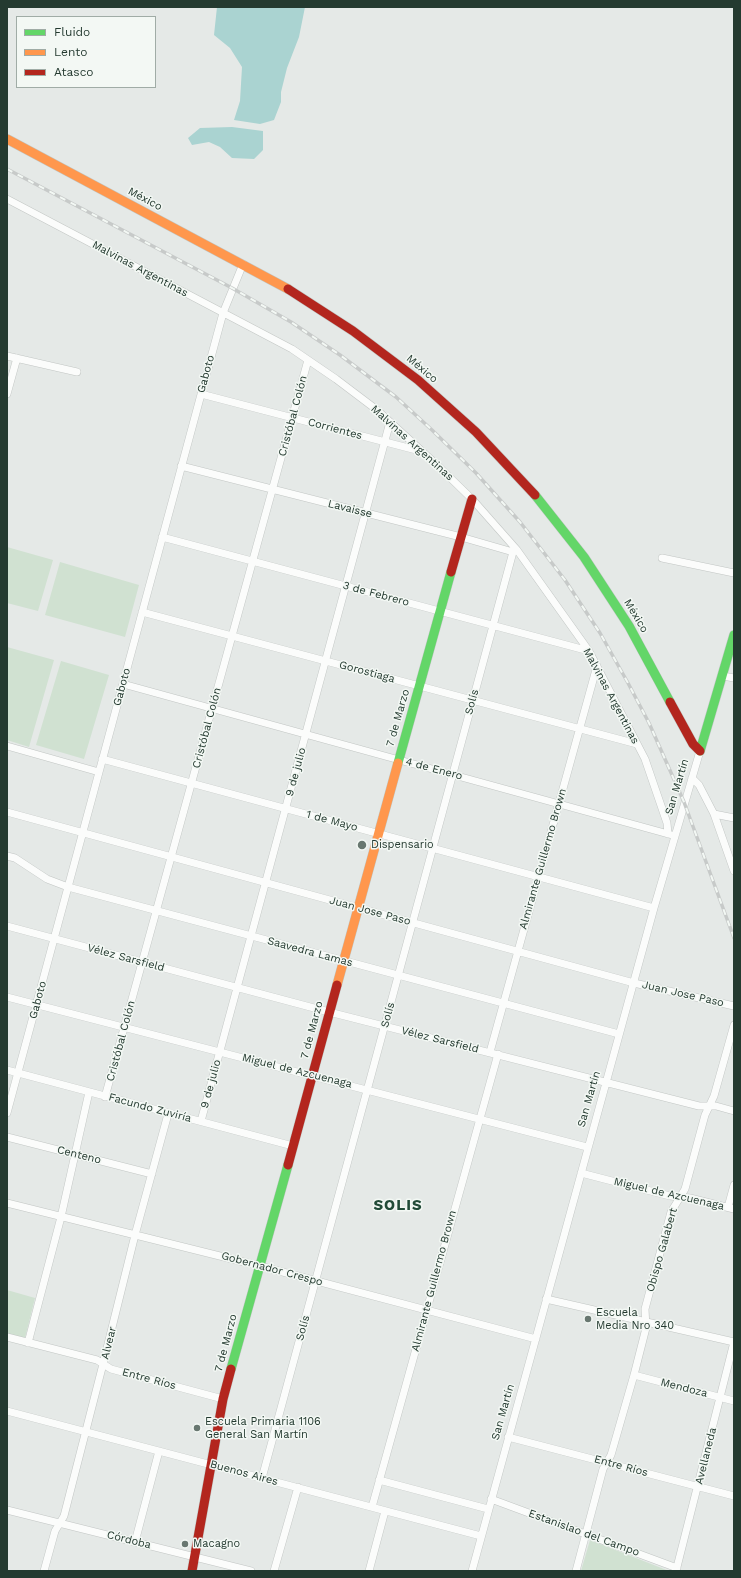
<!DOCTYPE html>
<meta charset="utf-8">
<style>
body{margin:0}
#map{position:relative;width:741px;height:1578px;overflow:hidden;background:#e5e9e7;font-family:"Work Sans",sans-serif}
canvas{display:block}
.frame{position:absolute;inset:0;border:8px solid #243a30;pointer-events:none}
.legend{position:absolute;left:16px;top:16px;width:140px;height:72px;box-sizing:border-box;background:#f3f8f4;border:1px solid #a0aca6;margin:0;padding:5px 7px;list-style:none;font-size:12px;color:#243a30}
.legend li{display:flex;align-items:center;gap:8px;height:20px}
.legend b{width:20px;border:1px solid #a0aca6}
</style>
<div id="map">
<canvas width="741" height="1578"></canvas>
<div class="frame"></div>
<ul class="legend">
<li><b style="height:5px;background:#63d668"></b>Fluido</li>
<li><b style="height:5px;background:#ff974d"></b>Lento</li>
<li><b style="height:5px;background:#b3261e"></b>Atasco</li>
</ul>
</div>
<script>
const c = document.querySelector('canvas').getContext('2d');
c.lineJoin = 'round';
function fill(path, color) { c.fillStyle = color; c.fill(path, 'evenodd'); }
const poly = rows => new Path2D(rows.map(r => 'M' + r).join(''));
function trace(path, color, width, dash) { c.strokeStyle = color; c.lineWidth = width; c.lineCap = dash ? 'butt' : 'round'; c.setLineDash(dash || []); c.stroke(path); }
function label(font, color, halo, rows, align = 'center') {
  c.font = font + ' "Work Sans",sans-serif'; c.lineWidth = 3; c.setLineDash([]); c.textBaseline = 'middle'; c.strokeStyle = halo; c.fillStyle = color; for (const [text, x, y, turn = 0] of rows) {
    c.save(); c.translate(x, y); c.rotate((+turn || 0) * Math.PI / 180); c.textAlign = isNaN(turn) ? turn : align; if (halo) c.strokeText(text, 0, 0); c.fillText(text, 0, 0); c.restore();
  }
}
const green = poly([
 [7,547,53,560,38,611,7,603],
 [60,562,139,585,125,637,45,615],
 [7,647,54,660,29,747,7,740],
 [61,661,109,675,84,759,36,745],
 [7,1290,35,1298,25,1338,7,1334],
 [590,1540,669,1571,581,1571]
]);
const water = poly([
 [217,7,305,7,299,37,287,68,281,92,281,102,274,120,260,124,234,120,240,101,242,67,230,48,214,35],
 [232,127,263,131,263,150,254,159,232,158,220,147,209,142,192,145,188,138,200,128]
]);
const street = poly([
 [7,199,292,349,336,379,377,410,437,465,472,499,517,550,589,651,645,759,667,823,668,834],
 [7,356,77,372],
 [7,394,17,358],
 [201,394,420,451],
 [181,466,461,537,513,552,517,550],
 [162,537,589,651],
 [662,558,734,573],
 [142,612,637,744],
 [723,676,734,678],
 [123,684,672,835],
 [7,746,99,772],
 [102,759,654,908],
 [692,778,699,785,714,814,734,871],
 [7,812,634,983,734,1006],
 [714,814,734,818],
 [7,856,15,858,47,879,68,887,619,1034],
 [7,926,329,1012,699,1106,716,1106,734,1111],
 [7,997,587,1147],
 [490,1052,597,666],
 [7,1070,293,1146],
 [105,1097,308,360],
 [7,1113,223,313,243,264],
 [201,1121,390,422],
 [7,1137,152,1174],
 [581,1173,670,1196,690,1198,734,1209],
 [7,1203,260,1266,536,1339],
 [728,1207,734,1185],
 [546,1299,734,1342],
 [7,1337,97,1360,111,1369,223,1399],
 [28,1343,61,1217,89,1092],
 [634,1375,734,1401],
 [7,1411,481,1536],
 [508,1437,734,1496],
 [262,1478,513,552],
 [379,1480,488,1509],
 [491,1499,677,1568],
 [372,1507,498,1054],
 [7,1510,251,1571],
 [135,1542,159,1451],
 [44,1571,55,1531,64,1516,103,1364,135,1235,168,1114],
 [274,1571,298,1487],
 [369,1571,385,1511],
 [472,1571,654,908,700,751],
 [576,1571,603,1469,611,1455,634,1375,646,1328,645,1309,671,1212,685,1189,705,1115,714,1096,734,1025],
 [676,1571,734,1342]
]);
const fast = poly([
 [535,495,584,557,629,626,670,702],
 [700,751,734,635],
 [398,763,451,572],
 [231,1369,288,1165]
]);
const slow = poly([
 [7,139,288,289],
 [337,985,398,763]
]);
const jam = poly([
 [288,289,353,331,418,380,476,432,535,495],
 [451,572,472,499],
 [670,702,693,744,700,751],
 [288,1165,337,985],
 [192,1571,223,1399,231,1369]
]);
const rail = poly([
 [7,169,232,288,291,322,340,355,396,397,432,430,476,473,520,522,565,580,600,633,628,683,649,723,684,802,734,938]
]);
const markers = [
 [362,845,5,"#687770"],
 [588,1319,4,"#687770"],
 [197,1428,4,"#687770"],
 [185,1544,4,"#687770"]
];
const streetNames = [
 ["México",145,199,28],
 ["Malvinas Argentinas",140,269,28],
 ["México",422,369,40],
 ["Gaboto",206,374,-75],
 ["Cristóbal Colón",293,416,-75],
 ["Corrientes",335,429,15],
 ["Malvinas Argentinas",412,443,42],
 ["Lavaisse",350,509,14],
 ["3 de Febrero",376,594,15],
 ["México",636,616,59],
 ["Gorostiaga",367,672,15],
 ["Gaboto",122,687,-75],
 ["Malvinas Argentinas",611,696,62],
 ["Solís",472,702,-75],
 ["7 de Marzo",398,718,-74],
 ["Cristóbal Colón",207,728,-75],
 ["4 de Enero",434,769,15],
 ["9 de julio",296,772,-75],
 ["San Martín",677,787,-73],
 ["1 de Mayo",332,821,15],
 ["Almirante Guillermo Brown",543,859,-74],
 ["Juan Jose Paso",370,911,15],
 ["Saavedra Lamas",310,952,15],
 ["Vélez Sarsfield",126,958,15],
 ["Juan Jose Paso",683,994,13],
 ["Gaboto",38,1000,-75],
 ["Solís",388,1015,-75],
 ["7 de Marzo",312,1030,-75],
 ["Vélez Sarsfield",440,1040,14],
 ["Cristóbal Colón",121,1041,-75],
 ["Miguel de Azcuenaga",297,1071,14],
 ["9 de julio",211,1084,-75],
 ["San Martín",589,1099,-74],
 ["Facundo Zuviría",150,1108,15],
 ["Centeno",79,1155,14],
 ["Miguel de Azcuenaga",669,1194,13],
 ["Obispo Galabert",662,1250,-74],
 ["Gobernador Crespo",272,1269,15],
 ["Almirante Guillermo Brown",434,1281,-75],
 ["Solís",303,1328,-75],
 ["Alvear",109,1343,-76],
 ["7 de Marzo",226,1343,-75],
 ["Entre Ríos",149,1379,15],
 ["Mendoza",684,1388,14],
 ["San Martín",503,1412,-74],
 ["Avellaneda",706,1456,-76],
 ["Entre Ríos",621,1466,15],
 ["Buenos Aires",244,1473,15],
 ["Estanislao del Campo",584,1533,20],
 ["Córdoba",129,1540,14]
];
const poiNames = [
 ["Dispensario",371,845],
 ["Escuela",596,1313],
 ["Media Nro 340",596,1326],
 ["Escuela Primaria 1106",205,1422],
 ["General San Martín",205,1435],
 ["Macagno",193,1544]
];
const districtNames = [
 ["SOLIS",398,1206]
];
fill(green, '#d0e1d1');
fill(water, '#aad3d1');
trace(street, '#c2c6c4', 8);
trace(fast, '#c0c7c4', 10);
trace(slow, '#c0c7c4', 10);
trace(jam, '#c0c7c4', 10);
trace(street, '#fbfcfb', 7);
trace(fast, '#63d668', 9);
trace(slow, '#ff974d', 9);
trace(jam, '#b3261e', 9);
trace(rail, '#c7cac9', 3.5);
trace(rail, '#f3f8f4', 2, [6]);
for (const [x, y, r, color] of markers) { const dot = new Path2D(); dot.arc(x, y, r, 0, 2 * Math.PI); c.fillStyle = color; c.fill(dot); trace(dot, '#f3f8f4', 1.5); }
label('11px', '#243a30', '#f3f8f4', streetNames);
label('11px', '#243a30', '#f3f8f4', poiNames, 'left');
c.letterSpacing = '1px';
label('bold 15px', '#224b38', '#f3f8f4', districtNames);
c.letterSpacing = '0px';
</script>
